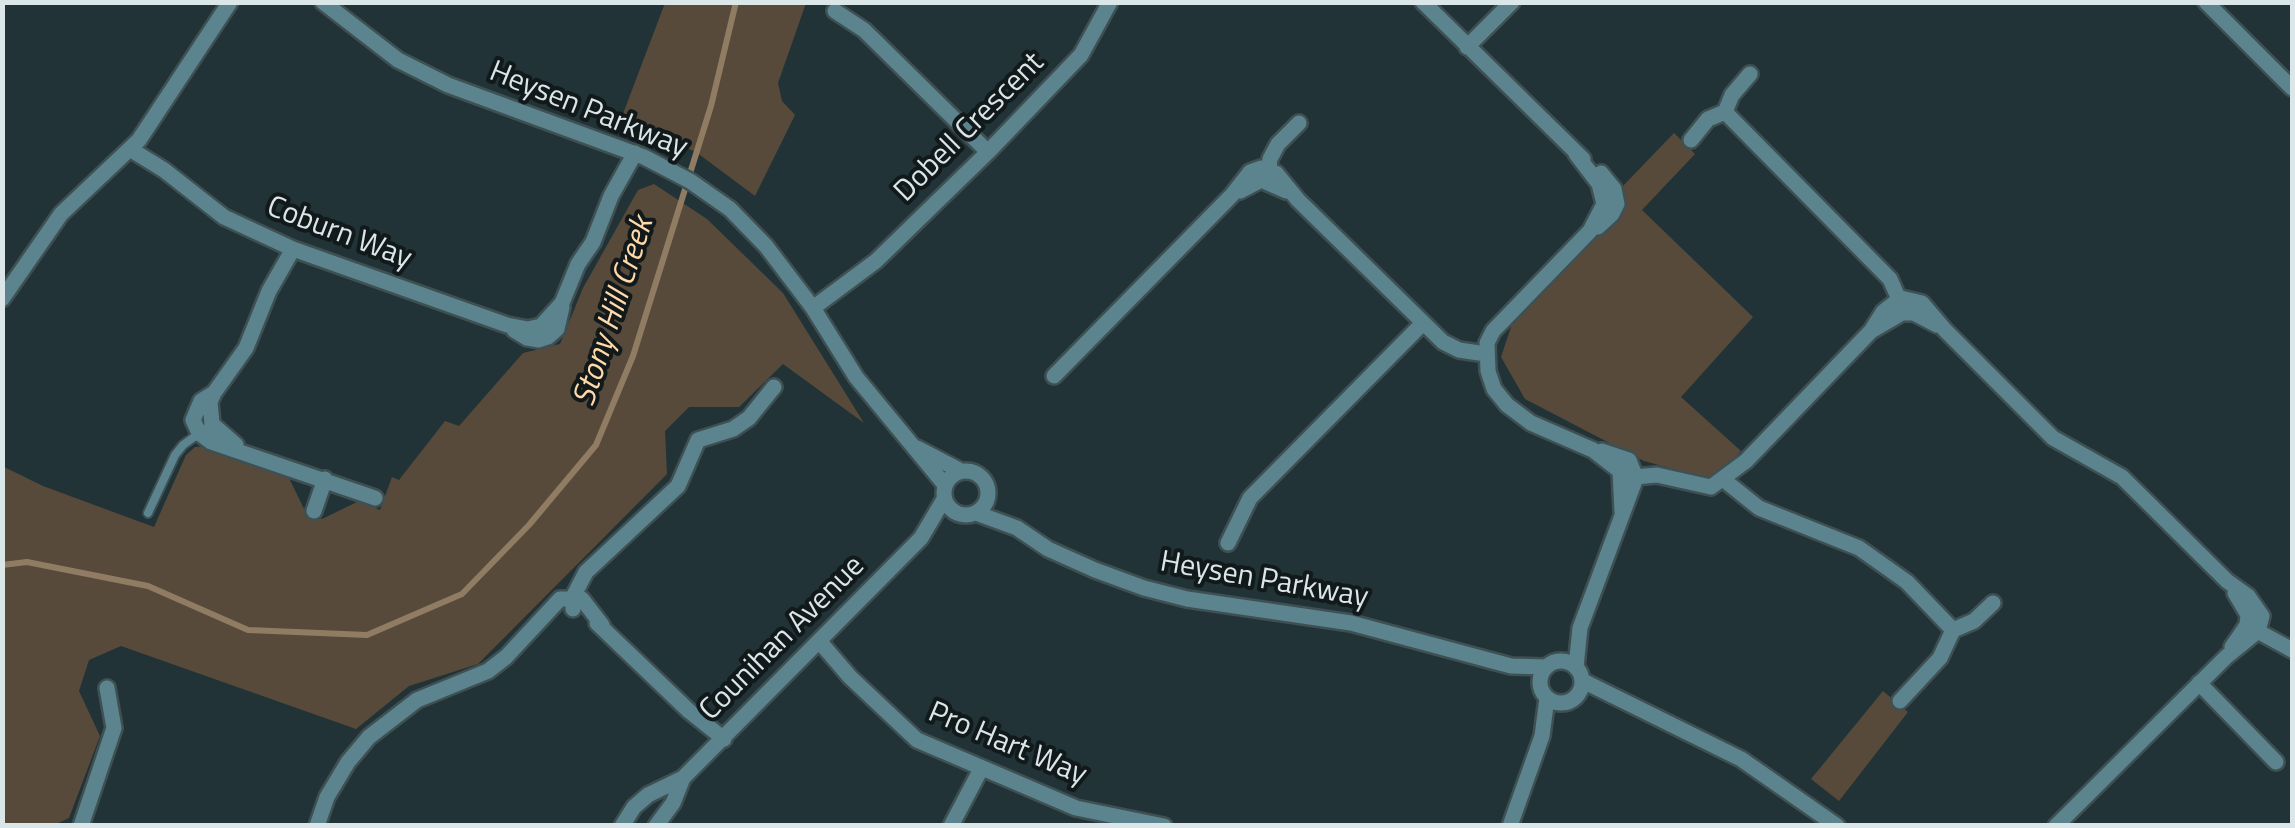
<!DOCTYPE html>
<style>
body{margin:0}
#map{position:relative;width:2295px;height:828px;overflow:hidden;background:#213337;font-family:"Titillium Web",sans-serif}
canvas{display:block}
.frame{position:absolute;inset:0;border:5px solid #dbe6e9;pointer-events:none}
</style>
<div id="map">
<canvas width="2295" height="828"></canvas>
<div class="frame"></div>
</div>
<script>
const c = document.querySelector('canvas').getContext('2d');
c.lineJoin = 'round';
function fill(path, color) { c.fillStyle = color; c.fill(path, 'evenodd'); }
const poly = rows => new Path2D(rows.map(r => 'M' + r).join(''));
function trace(path, color, width, dash) { c.strokeStyle = color; c.lineWidth = width; c.lineCap = dash ? 'butt' : 'round'; c.setLineDash(dash || []); c.stroke(path); }
function label(font, color, halo, rows, align = 'center') {
  c.font = font + ' "Titillium Web",sans-serif'; c.lineWidth = 8; c.setLineDash([]); c.textBaseline = 'middle'; c.strokeStyle = halo; c.fillStyle = color; for (const [text, x, y, turn = 0] of rows) {
    c.save(); c.translate(x, y); c.rotate((+turn || 0) * Math.PI / 180); c.textAlign = isNaN(turn) ? turn : align; if (halo) c.strokeText(text, 0, 0); c.fillText(text, 0, 0); c.restore();
  }
}
const green = poly([
 [665,3,806,3,778,83,782,101,795,115,755,196,696,152,621,119],
 [1674,133,1695,154,1642,210,1753,317,1681,397,1741,451,1715,480,1644,461,1525,399,1501,357,1513,321,1614,220,1620,189],
 [654,184,707,219,783,293,864,423,783,364,739,407,689,407,665,431,667,474,478,664,409,686,356,729,121,646,89,660,79,691,100,736,69,818,54,825,3,825,2,466,43,486,154,527,186,455,195,447,208,446,288,476,305,511,322,519,359,501,380,510,392,477,399,480,445,421,459,426,523,353,560,344,583,288,638,190],
 [1883,691,1908,712,1839,801,1811,779]
]);
const stream = poly([
 [2,565,27,562,148,586,248,630,367,635,462,594,529,525,596,445,633,356,711,106,736,2]
]);
const lane = poly([
 [148,513,175,455,183,445,212,424]
]);
const street = poly([
 [323,2,398,60,448,85,644,157,690,181,730,209,766,246,813,308,856,377,945,485],
 [1423,2,1583,159],
 [2206,2,2292,88],
 [835,11,864,30,988,152],
 [1467,47,1512,2],
 [1725,112,1890,279,1901,304],
 [1691,140,1708,119,1725,112,1732,95,1750,74],
 [130,149,164,170,224,217,293,249,507,325,528,329,541,326,562,303,578,264,593,242,611,196,635,153],
 [1576,154,1599,184,1604,204,1590,231,1493,331,1487,343,1488,371,1494,389,1507,405,1531,423,1593,450,1620,471,1622,512],
 [1268,177,1270,159,1278,144,1299,123],
 [1240,191,1261,180,1286,191],
 [1598,227,1612,214,1617,204,1614,189,1601,173],
 [293,249,269,291,246,348,214,393,201,401,193,420,199,433,211,442,375,498],
 [2,299,61,214,139,140,230,2],
 [813,308,876,261,988,152,1081,55,1110,2],
 [514,330,527,338,539,340,548,337,557,329,562,307],
 [1871,331,1883,312,1901,298,1922,303,1945,330,2053,438,2122,477,2227,581,2248,596,2262,616,2258,631,2226,657,2056,826],
 [1054,376,1232,195,1250,172,1261,168,1276,173,1298,200,1443,342,1459,350,1486,354],
 [214,393,210,402,212,424,236,445],
 [917,448,961,471],
 '944 493a22 22 0 1 1 44 0a22 22 0 1 1-44 0Z',
 [1623,478,1657,475,1711,487,1746,461,1871,331,1902,313,1914,313,1937,325],
 [1724,480,1759,508,1859,548,1907,582,1953,630],
 [314,511,325,479],
 [976,513,1017,528,1048,549,1095,570,1144,588,1187,599,1351,623,1511,666,1546,667],
 [1228,543,1250,498,1423,323],
 [573,609,573,597,586,572,678,486,698,440,733,429,749,418,774,387],
 [597,623,689,711,724,739],
 [2250,627,2292,650],
 [820,642,850,677,917,740,1076,808,1164,826],
 [2232,647,2247,625,2248,615,2235,593],
 '1540 682a21 21 0 1 1 42 0a21 21 0 1 1-42 0Z',
 [1576,667,1580,628,1636,478,1629,460,1602,451],
 [1583,681,1741,759,1837,826],
 [2199,683,2276,762],
 [1900,701,1940,658,1953,630,1974,621,1993,603],
 [81,826,114,728,107,688],
 [317,826,327,797,348,762,369,737,417,700,488,671,506,657,560,599,582,599,602,625],
 [622,826,634,807,648,795,683,778],
 [656,826,673,803,683,778,921,538,944,499],
 [951,826,981,769],
 [1510,826,1542,736,1547,698]
]);
const streetNames = [
 ["Heysen Parkway",588,111,22],
 ["Dobell Crescent",970,128,-45],
 ["Coburn Way",339,234,21],
 ["Heysen Parkway",1264,581,10],
 ["Counihan Avenue",783,639,-45],
 ["Pro Hart Way",1007,745,23]
];
const waterNames = [
 ["Stony Hill Creek",615,312,-72]
];
fill(green, '#584a3a');
trace(stream, '#907c63', 6);
trace(lane, '#3f5053', 12);
trace(street, '#3f5053', 20);
trace(lane, '#5c848f', 8);
trace(street, '#5c848f', 15);
label('30px', '#dbe6e9', '#11191b', streetNames);
label('italic 32px', '#ffd9aa', '#11191b', waterNames);
</script>
